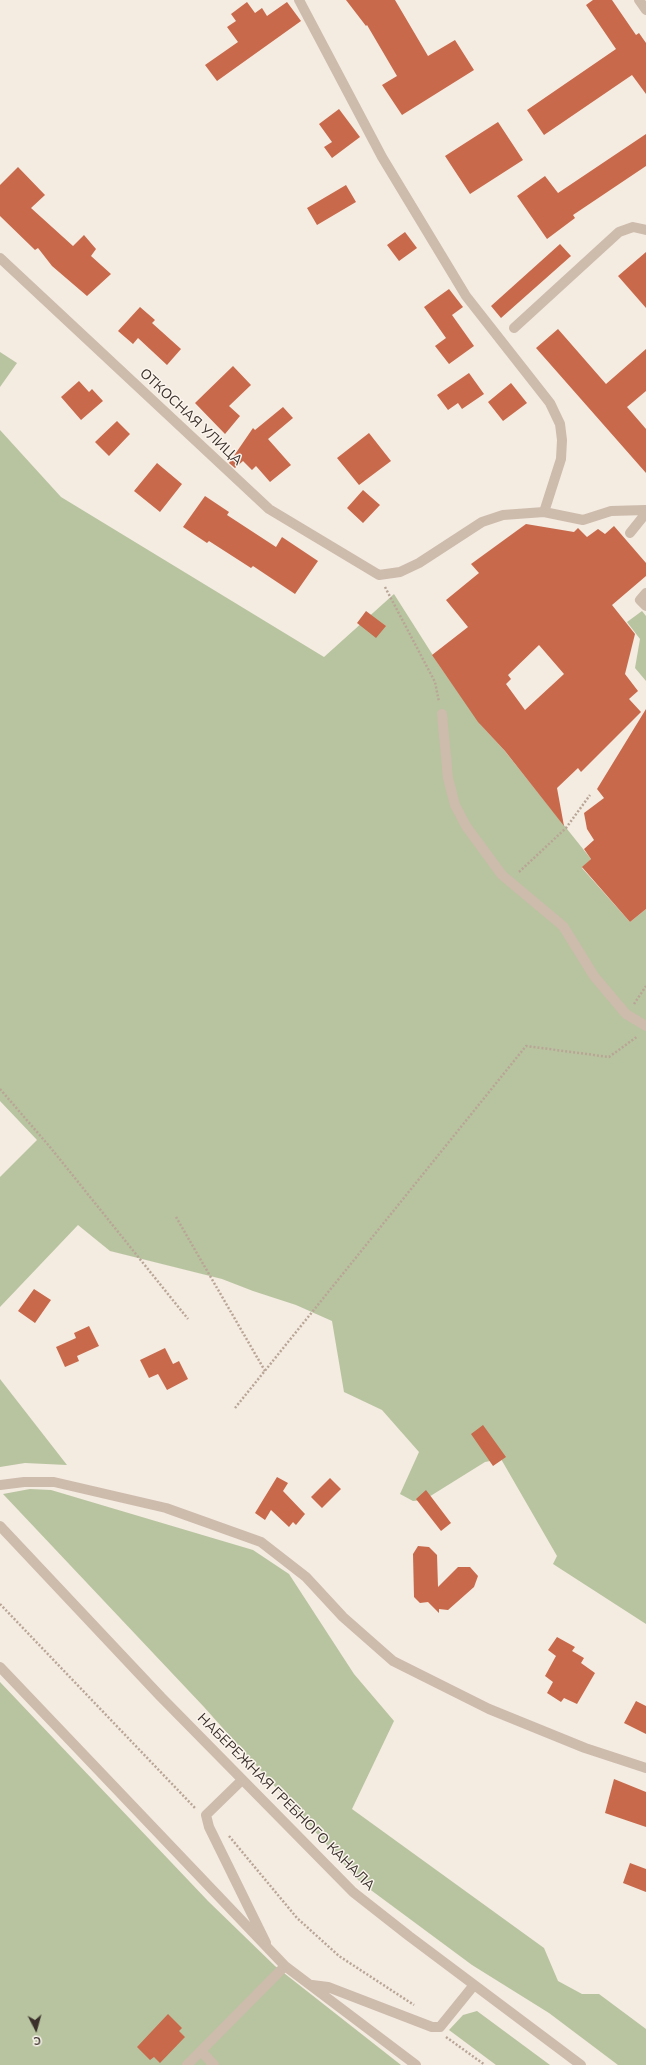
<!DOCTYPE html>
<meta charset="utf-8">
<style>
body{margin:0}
#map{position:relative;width:646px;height:2065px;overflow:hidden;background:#f4ebe1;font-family:Mulish,sans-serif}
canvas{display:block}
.north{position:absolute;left:16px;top:2009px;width:40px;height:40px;-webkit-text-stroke:3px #fbf5ee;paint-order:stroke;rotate:174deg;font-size:11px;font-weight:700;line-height:16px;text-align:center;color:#3b302b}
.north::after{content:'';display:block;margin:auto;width:14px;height:18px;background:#3b302b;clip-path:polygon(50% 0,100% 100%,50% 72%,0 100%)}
</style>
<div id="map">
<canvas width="646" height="2065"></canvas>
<div class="north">С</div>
</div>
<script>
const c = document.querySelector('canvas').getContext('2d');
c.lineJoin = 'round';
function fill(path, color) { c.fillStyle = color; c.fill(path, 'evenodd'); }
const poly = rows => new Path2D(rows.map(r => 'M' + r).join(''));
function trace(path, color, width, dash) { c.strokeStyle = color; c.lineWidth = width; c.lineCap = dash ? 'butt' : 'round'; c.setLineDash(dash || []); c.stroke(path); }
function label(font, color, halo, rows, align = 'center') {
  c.font = font + ' Mulish,sans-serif'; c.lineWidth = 3; c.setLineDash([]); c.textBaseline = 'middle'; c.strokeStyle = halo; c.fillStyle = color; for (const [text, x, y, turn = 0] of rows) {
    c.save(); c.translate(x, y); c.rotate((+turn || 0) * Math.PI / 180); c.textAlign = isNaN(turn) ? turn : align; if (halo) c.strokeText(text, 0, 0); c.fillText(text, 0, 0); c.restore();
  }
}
const green = poly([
 [0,352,17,363,0,387],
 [0,430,61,497,324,657,394,594,441,668,482,726,504,750,591,859,582,868,630,922,646,909,646,1624,553,1564,557,1556,501,1459,485,1462,424,1500,413,1501,400,1494,419,1452,382,1410,344,1392,332,1321,296,1305,253,1291,222,1279,110,1251,78,1225,0,1307,0,1177,37,1140,0,1101],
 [642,611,646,616,646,681,635,668,640,639,627,622],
 [0,1379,67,1465,25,1463,0,1467],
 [30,1489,51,1490,253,1550,289,1574,354,1674,394,1721,352,1809,544,1948,558,1981,582,1994,599,1994,646,2029,646,2065,618,2065,549,2013,472,1965,360,1882,204,1707,3,1494],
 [0,1682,208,1901,275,1966,401,2065,0,2065],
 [477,2011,550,2065,496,2065,449,2030,463,2015]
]);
const building = poly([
 [346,0,395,0,428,56,455,40,474,70,402,115,382,85,397,76,367,25,366,26],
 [593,0,612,0,636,35,639,33,646,43,646,94,632,75,544,135,527,110,616,49,586,5],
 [247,2,255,13,262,8,267,16,287,2,301,21,217,81,205,65,238,42,227,27,236,21,231,14],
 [339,109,360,137,332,158,324,147,332,142,319,124],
 [498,122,523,160,470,194,445,156],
 [646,134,646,166,573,215,575,218,547,239,517,196,545,176,558,193],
 [18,167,45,195,31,208,73,246,84,235,96,249,91,256,111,274,87,296,52,266,38,248,35,250,0,216,0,185],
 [346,185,356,202,317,225,307,208],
 [405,232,417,248,399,261,387,245],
 [560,244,571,256,501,318,491,306],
 [646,252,646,308,618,276],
 [449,289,463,307,452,315,474,346,449,364,435,346,446,338,424,307],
 [140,307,155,320,152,323,181,349,167,365,138,338,133,344,118,331],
 [558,329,606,384,646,349,646,391,627,407,646,429,646,473,536,348],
 [233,366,251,385,229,406,240,416,225,434,195,403],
 [469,373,484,394,462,409,458,403,448,410,437,395],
 [79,381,89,392,92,389,103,401,81,420,61,397],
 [511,383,527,403,503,421,488,402],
 [283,407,293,418,268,439,291,465,270,482,256,466,252,470,243,461,235,468,229,463,253,428,255,430],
 [117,421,130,434,109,456,95,442],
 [369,433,391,461,359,485,337,458],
 [157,463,182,484,160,512,134,491],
 [363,490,380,505,363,523,347,508],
 [205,496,229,512,227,515,276,547,282,537,318,561,295,594,253,566,251,568,209,541,207,543,183,527],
 [526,524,574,532,578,528,587,537,598,529,605,534,614,526,646,563,646,576,612,605,635,634,625,674,638,691,629,699,641,712,581,772,578,768,557,788,564,826,505,751,478,722,432,655,468,627,446,600,479,573,471,564],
 [539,645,564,674,525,710,506,684,511,679,508,675],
 [366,611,386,626,376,638,357,623],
 [646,709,646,909,630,922,582,867,591,859,584,849,594,840,587,829,584,813,604,798,597,789],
 [34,1289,51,1300,35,1323,18,1311],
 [89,1326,99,1346,77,1356,79,1361,65,1367,56,1347,76,1338,74,1333],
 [165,1348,173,1364,179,1361,188,1379,167,1390,158,1374,149,1378,140,1360],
 [483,1425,506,1457,493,1466,471,1434],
 [277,1477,288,1483,283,1491,305,1514,296,1525,293,1522,289,1527,271,1510,265,1520,255,1513],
 [330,1478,341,1489,322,1508,311,1497],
 [426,1490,451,1523,441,1531,416,1499],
 [418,1546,429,1547,437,1555,438,1587,458,1567,470,1567,478,1576,474,1587,448,1610,439,1609,439,1613,428,1602,420,1603,414,1597,413,1554],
 [557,1637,575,1647,572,1651,584,1658,581,1663,595,1673,577,1704,564,1698,561,1702,547,1693,553,1682,545,1676,556,1656,548,1650],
 [636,1701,646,1706,646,1734,624,1723],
 [614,1779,646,1792,646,1827,605,1813],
 [630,1863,646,1869,646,1892,623,1883],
 [168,2014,182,2028,179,2031,185,2037,160,2063,154,2057,150,2060,137,2047]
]);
const path = poly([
 [385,587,435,682,439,702],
 [519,872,566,828,590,795],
 [634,1004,646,986],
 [0,1089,50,1147,188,1319],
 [176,1217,265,1371],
 [235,1408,526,1046,609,1057,638,1036],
 [0,1604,196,1809],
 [229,1836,297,1918,339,1956,414,2005],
 [446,2037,485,2065]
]);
const minor = poly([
 [299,0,382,157,466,296,550,403,560,424,562,440,561,459,544,512],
 [639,0,646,10],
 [0,258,269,509,379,575,400,572,419,563,482,522,503,515,544,512,583,520,611,511,646,510],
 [514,328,619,232,633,227,646,230],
 [630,533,646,513],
 [646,593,640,600,646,606],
 [442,714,448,778,455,805,466,826,502,875,563,926,594,976,626,1014,646,1026],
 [0,1485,24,1482,54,1482,166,1508,261,1542,306,1577,343,1617,393,1661,489,1709,585,1748,646,1768],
 [0,1526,161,1697,353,1892,409,1936,581,2065],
 [0,1667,285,1966,416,2065],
 [242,1780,206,1815,209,1827,266,1943],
 [312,1985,328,1987,432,2027,440,2027,474,1985],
 [201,2051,214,2065],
 [187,2065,285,1966]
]);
const streetNames = [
 ["ОТКОСНАЯ УЛИЦА",191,417,43],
 ["НАБЕРЕЖНАЯ ГРЕБНОГО КАНАЛА",286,1802,45]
];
fill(green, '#b8c4a0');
fill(building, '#c8694b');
trace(path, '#b9a596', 2.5, [2, 2]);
trace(minor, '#cdbbac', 10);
label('14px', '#3b302b', '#fbf5ee', streetNames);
</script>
